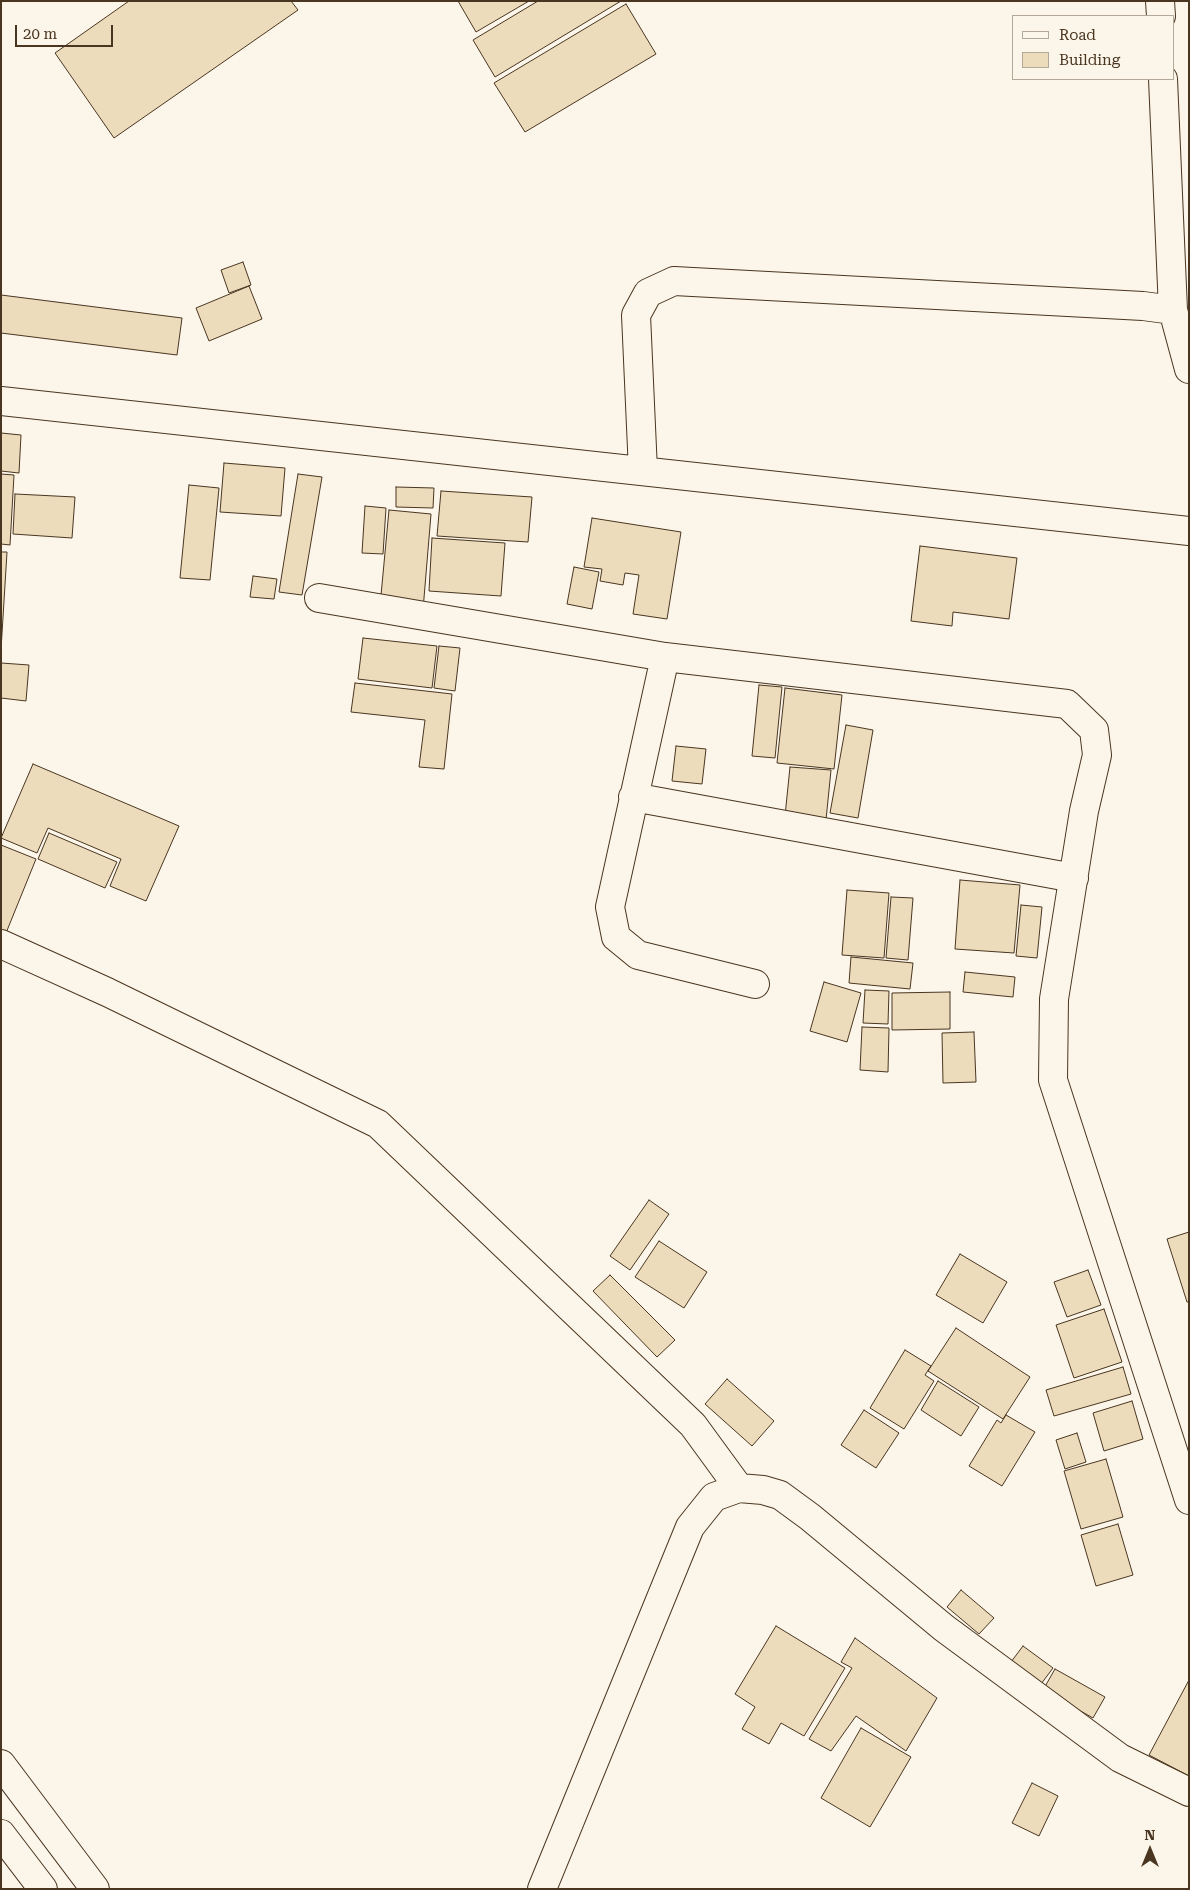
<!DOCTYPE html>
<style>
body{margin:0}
#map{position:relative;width:1190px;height:1890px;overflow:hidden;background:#fbf6e9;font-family:"Roboto Serif",serif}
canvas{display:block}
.frame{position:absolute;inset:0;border:2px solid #4a3520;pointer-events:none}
.legend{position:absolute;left:1012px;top:15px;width:162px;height:65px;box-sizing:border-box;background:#fbf6e9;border:1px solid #b4a999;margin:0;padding:6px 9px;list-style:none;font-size:15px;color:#4a3520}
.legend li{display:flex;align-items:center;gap:10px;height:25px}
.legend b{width:25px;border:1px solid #b4a999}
.north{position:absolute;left:1125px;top:1825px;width:50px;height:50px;-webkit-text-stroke:4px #fbf6e9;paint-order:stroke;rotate:0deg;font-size:14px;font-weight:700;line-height:20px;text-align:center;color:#4a3520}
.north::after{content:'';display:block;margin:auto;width:18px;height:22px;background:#4a3520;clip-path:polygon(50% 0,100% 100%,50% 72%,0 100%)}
.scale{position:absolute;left:15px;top:25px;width:98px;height:22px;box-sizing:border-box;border:2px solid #4a3520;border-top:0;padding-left:6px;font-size:15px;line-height:18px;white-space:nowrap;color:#4a3520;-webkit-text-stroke:4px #fbf6e9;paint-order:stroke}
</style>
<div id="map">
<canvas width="1190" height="1890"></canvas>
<div class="frame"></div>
<ul class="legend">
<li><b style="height:6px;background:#fbf6e9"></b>Road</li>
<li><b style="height:14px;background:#ecdcbc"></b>Building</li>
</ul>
<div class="north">N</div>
<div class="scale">20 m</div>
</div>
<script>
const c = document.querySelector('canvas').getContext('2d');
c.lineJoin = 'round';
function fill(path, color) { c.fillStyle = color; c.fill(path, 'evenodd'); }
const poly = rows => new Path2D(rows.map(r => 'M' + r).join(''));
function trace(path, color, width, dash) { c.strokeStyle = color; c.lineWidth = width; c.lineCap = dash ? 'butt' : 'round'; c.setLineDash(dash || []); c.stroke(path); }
const building = poly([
 [129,1,291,1,298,10,114,138,55,53,129,1],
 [458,1,529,1,476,32,458,1],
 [538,1,621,1,495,77,473,40,538,1],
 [626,4,656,54,525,132,494,83,626,4],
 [243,262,251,285,229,293,221,270,243,262],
 [249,286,262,319,209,341,196,308,249,286],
 [1,295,182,318,177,355,1,333,1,295],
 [1,433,21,435,19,473,1,471,1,433],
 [224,463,285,468,281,516,220,512,224,463],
 [1,474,14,475,10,545,1,544,1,474],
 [298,474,322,477,302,595,279,592,298,474],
 [189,485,219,488,210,580,180,578,189,485],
 [396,487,434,488,433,508,396,507,396,487],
 [441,491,532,497,528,542,437,536,441,491],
 [15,494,75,497,72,538,13,534,15,494],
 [365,506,386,508,383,554,362,553,365,506],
 [389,510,431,514,423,610,380,606,389,510],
 [592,518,681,532,667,619,633,614,639,575,625,573,623,585,600,581,602,569,584,567,592,518],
 [432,538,505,543,501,596,429,591,432,538],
 [920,546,1017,558,1009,619,953,612,952,626,911,621,920,546],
 [1,552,7,552,1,650,1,552],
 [574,567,599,572,592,609,567,604,574,567],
 [253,576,277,579,274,599,250,597,253,576],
 [363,638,437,646,432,688,358,679,363,638],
 [439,646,460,648,455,691,434,688,439,646],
 [1,663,29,665,26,701,1,698,1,663],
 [355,683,452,694,444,769,419,767,425,720,351,712,355,683],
 [759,685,782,687,775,758,752,756,759,685],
 [785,688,842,695,834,769,777,763,785,688],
 [846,725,873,730,858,818,830,813,846,725],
 [676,746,706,749,702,784,672,781,676,746],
 [33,764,179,826,146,901,110,886,121,859,48,828,37,853,1,838,33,764],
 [790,767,831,770,826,820,785,816,790,767],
 [49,833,117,862,105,888,38,859,49,833],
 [1,845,36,859,6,933,1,931,1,845],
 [960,880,1020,885,1014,953,955,949,960,880],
 [847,890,889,893,884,958,842,955,847,890],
 [891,897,913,898,908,960,886,958,891,897],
 [1021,905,1042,907,1037,958,1016,956,1021,905],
 [851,957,913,963,910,989,849,983,851,957],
 [965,972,1015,977,1013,997,963,992,965,972],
 [824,982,861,993,847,1042,810,1031,824,982],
 [865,990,889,991,888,1024,863,1023,865,990],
 [950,992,950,1029,892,1030,892,993,950,992],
 [862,1027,889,1028,888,1072,860,1070,862,1027],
 [974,1032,976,1082,943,1083,942,1033,974,1032],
 [649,1200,669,1214,630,1270,610,1256,649,1200],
 [1189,1232,1189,1302,1187,1302,1167,1239,1189,1232],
 [659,1241,707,1272,684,1308,635,1277,659,1241],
 [960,1254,1007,1282,983,1323,936,1295,960,1254],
 [1088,1270,1101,1305,1067,1317,1054,1282,1088,1270],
 [610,1275,675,1340,657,1357,593,1291,610,1275],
 [1104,1309,1122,1362,1074,1378,1056,1325,1104,1309],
 [956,1328,1030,1377,1003,1419,928,1371,956,1328],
 [905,1350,931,1366,925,1375,934,1381,904,1429,870,1408,905,1350],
 [1123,1367,1131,1394,1054,1416,1046,1390,1123,1367],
 [727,1379,774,1421,752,1446,705,1404,727,1379],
 [938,1381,979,1407,961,1436,921,1410,938,1381],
 [1132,1401,1143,1439,1104,1451,1093,1413,1132,1401],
 [864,1410,899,1433,876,1468,841,1445,864,1410],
 [1006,1415,1035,1432,1002,1486,969,1466,997,1420,1001,1423,1006,1415],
 [1077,1433,1086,1462,1065,1469,1056,1440,1077,1433],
 [1106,1459,1123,1517,1081,1529,1064,1471,1106,1459],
 [1118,1524,1133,1575,1096,1586,1081,1535,1118,1524],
 [961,1590,994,1618,979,1634,947,1607,961,1590],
 [776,1626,845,1668,804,1736,781,1723,769,1744,742,1729,755,1707,735,1694,776,1626],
 [855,1638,937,1698,906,1751,856,1716,831,1751,809,1739,852,1668,841,1662,855,1638],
 [1023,1646,1053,1668,1041,1684,1011,1662,1023,1646],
 [1055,1669,1105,1697,1093,1718,1043,1690,1055,1669],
 [1189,1680,1189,1776,1149,1755,1189,1680],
 [861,1728,911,1757,870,1827,821,1798,861,1728],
 [1032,1783,1058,1796,1039,1836,1012,1823,1032,1783]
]);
const minor = poly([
 [1160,1,1161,16],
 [1163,79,1173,310],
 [1,401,1189,531],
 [643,471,636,315,648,293,674,281,1143,306,1173,310,1189,369],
 [319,598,665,657],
 [633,797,1074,878],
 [1,944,107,992,378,1124,693,1425,739,1488],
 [755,984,638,955,616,937,610,907,665,657,1067,704,1094,730,1097,755,1084,811,1054,999,1053,1080,1189,1500],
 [1,1764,95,1889],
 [1,1834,43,1889],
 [542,1889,690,1527,714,1497,739,1488,763,1490,780,1495,810,1517,944,1628,1120,1758,1189,1792]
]);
fill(building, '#ecdcbc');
trace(building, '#4a3520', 1);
trace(minor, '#4a3520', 30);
trace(minor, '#fbf6e9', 28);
</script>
